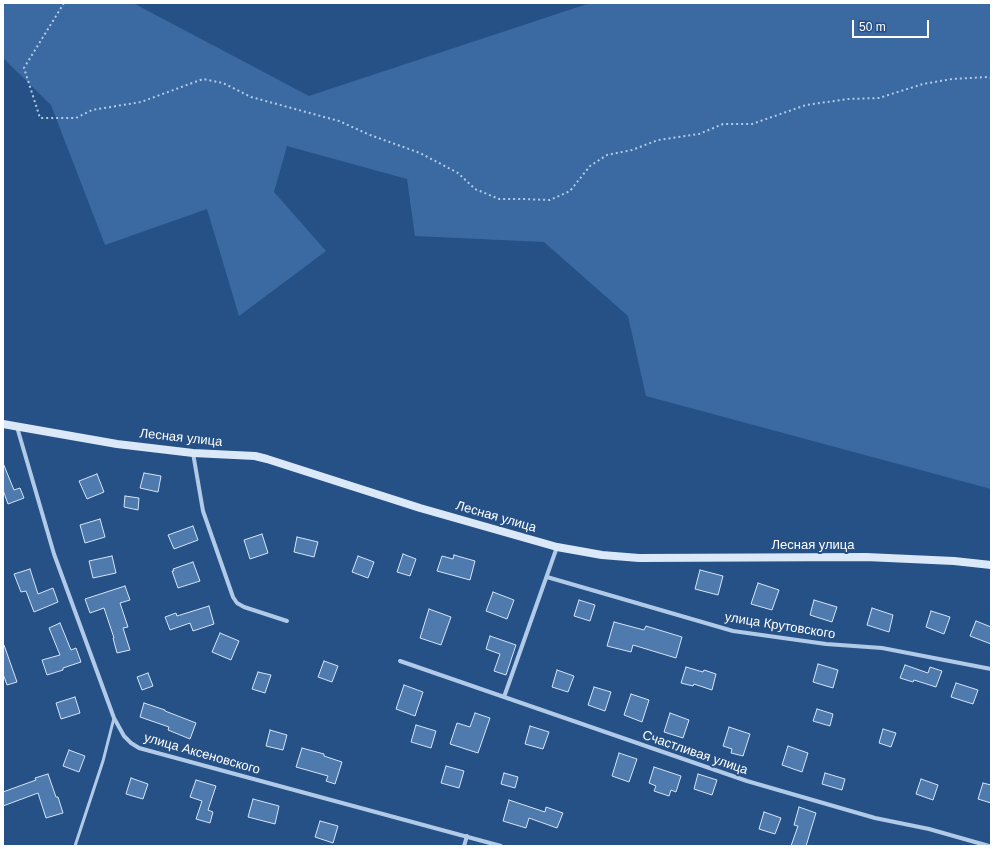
<!DOCTYPE html>
<meta charset="utf-8">
<style>
body{margin:0}
#map{position:relative;width:994px;height:849px;overflow:hidden;background:#265186;font-family:Helvetica,sans-serif}
canvas{display:block}
.frame{position:absolute;inset:0;border:4px solid #fff;pointer-events:none}
.scale{position:absolute;left:852px;top:20px;width:77px;height:18px;box-sizing:border-box;border:2px solid #fff;border-top:0;padding-left:5px;font-size:12px;line-height:14px;white-space:nowrap;color:#fff;-webkit-text-stroke:3px #265186;paint-order:stroke}
</style>
<div id="map">
<canvas width="994" height="849"></canvas>
<div class="frame"></div>
<div class="scale">50 m</div>
</div>
<script>
const c = document.querySelector('canvas').getContext('2d');
c.lineJoin = 'round';
function fill(path, color) { c.fillStyle = color; c.fill(path, 'evenodd'); }
const poly = rows => new Path2D(rows.map(r => 'M' + r).join(''));
function trace(path, color, width, dash) { c.strokeStyle = color; c.lineWidth = width; c.lineCap = dash ? 'butt' : 'round'; c.setLineDash(dash || []); c.stroke(path); }
function label(font, color, halo, rows, align = 'center') {
  c.font = font + ' Helvetica,sans-serif'; c.lineWidth = 4; c.setLineDash([]); c.textBaseline = 'middle'; c.strokeStyle = halo; c.fillStyle = color; for (const [text, x, y, turn = 0] of rows) {
    c.save(); c.translate(x, y); c.rotate((+turn || 0) * Math.PI / 180); c.textAlign = isNaN(turn) ? turn : align; if (halo) c.strokeText(text, 0, 0); c.fillText(text, 0, 0); c.restore();
  }
}
const green = poly([
 [3,3,133,3,309,96,590,3,991,3,991,489,646,396,628,316,544,242,415,236,407,179,287,146,274,192,326,251,239,316,207,209,105,245,51,105,3,58]
]);
const building = poly([
 [3,463,14,490,20,488,24,498,8,504,3,490,3,463],
 [144,473,161,476,158,492,140,488,144,473],
 [97,474,104,492,87,499,79,481,97,474],
 [125,496,139,498,138,510,124,507,125,496],
 [100,519,105,537,85,543,80,525,100,519],
 [193,526,198,540,174,549,168,535,193,526],
 [262,534,268,553,250,559,244,540,262,534],
 [297,537,318,542,314,557,294,552,297,537],
 [403,554,416,559,410,576,397,572,403,554],
 [454,555,475,561,470,580,437,571,442,556,453,559,454,555],
 [112,556,116,573,93,578,89,561,112,556],
 [358,556,374,562,368,578,352,572,358,556],
 [193,562,200,581,178,588,172,571,174,571,173,569,193,562],
 [30,569,38,594,53,588,58,602,34,612,26,591,21,592,14,574,30,569],
 [700,570,723,576,718,595,695,589,700,570],
 [758,583,779,590,772,610,751,604,758,583],
 [125,586,130,600,120,603,128,627,123,628,130,650,117,653,113,638,114,638,104,608,90,613,85,599,125,586],
 [493,592,514,600,507,619,486,611,493,592],
 [579,600,595,605,590,621,574,616,579,600],
 [814,600,837,607,832,622,810,615,814,600],
 [209,606,214,624,193,631,190,623,170,630,165,617,176,613,177,616,209,606],
 [872,608,893,615,889,632,867,625,872,608],
 [429,609,451,617,441,645,420,638,429,609],
 [931,611,950,617,944,634,926,627,931,611],
 [976,621,991,627,991,644,970,636,976,621],
 [614,622,644,630,646,626,682,637,676,658,633,645,631,652,607,646,614,622],
 [60,623,71,650,76,648,81,662,63,668,63,670,47,675,42,660,60,655,49,628,60,623],
 [220,633,239,641,231,660,212,652,220,633],
 [490,636,516,645,506,675,494,671,500,654,486,649,490,636],
 [3,645,4,645,17,682,7,685,3,674,3,645],
 [324,661,338,666,332,682,318,677,324,661],
 [818,664,838,670,833,688,813,682,818,664],
 [905,665,928,673,930,667,942,671,936,687,914,680,913,682,900,678,905,665],
 [686,667,703,672,704,670,716,674,712,690,694,684,693,686,681,683,686,667],
 [557,670,574,676,568,692,552,687,557,670],
 [258,672,271,675,265,693,252,689,258,672],
 [148,673,153,686,142,690,137,677,148,673],
 [956,683,978,690,973,704,951,697,956,683],
 [404,685,423,692,415,716,396,709,404,685],
 [594,687,611,692,605,711,588,705,594,687],
 [631,694,649,700,642,722,624,715,631,694],
 [75,697,80,713,61,719,56,703,75,697],
 [144,703,165,710,165,711,196,723,190,739,168,730,169,727,140,717,144,703],
 [817,709,833,714,830,726,813,721,817,709],
 [475,713,490,718,478,753,450,744,457,723,470,727,475,713],
 [670,713,689,720,683,738,664,732,670,713],
 [416,725,436,731,431,748,411,742,416,725],
 [530,726,549,732,543,749,525,744,530,726],
 [729,727,750,734,743,756,731,753,732,749,723,746,729,727],
 [883,729,896,733,891,747,879,743,883,729],
 [270,730,287,735,283,750,266,746,270,730],
 [788,746,808,753,802,772,782,765,788,746],
 [302,748,324,754,324,756,342,762,335,784,326,781,328,776,296,767,302,748],
 [69,750,85,756,79,772,63,766,69,750],
 [619,753,637,759,629,782,612,776,619,753],
 [446,766,464,771,459,788,441,783,446,766],
 [654,767,681,776,676,792,671,790,669,796,654,791,656,786,649,783,654,767],
 [504,773,518,777,515,788,501,784,504,773],
 [825,773,845,779,842,790,822,784,825,773],
 [48,774,56,797,58,797,63,813,46,818,38,793,3,806,3,792,36,780,35,778,48,774],
 [698,774,717,780,712,795,694,789,698,774],
 [131,778,148,784,143,799,126,794,131,778],
 [921,779,938,785,933,800,916,794,921,779],
 [196,780,216,786,208,810,213,812,210,823,196,819,202,801,190,797,196,780],
 [983,783,991,785,991,803,978,799,983,783],
 [253,799,279,806,275,824,248,817,253,799],
 [509,800,545,812,546,807,563,813,557,828,529,818,526,828,503,821,509,800],
 [799,807,816,813,806,846,791,846,798,826,794,825,799,807],
 [764,812,781,818,775,834,759,829,764,812],
 [320,821,338,826,333,843,315,837,320,821]
]);
const path = poly([
 [64,3,24,68,40,118,76,118,92,110,141,102,203,79,223,83,251,97,339,121,370,135,420,153,458,173,475,189,499,199,523,199,550,200,570,191,590,166,607,155,632,150,658,140,699,134,723,124,752,124,806,105,848,99,879,98,923,84,952,79,988,77,991,78]
]);
const service = poly([
 [75,846,103,761,114,718]
]);
const minor = poly([
 [17,427,54,554,114,718,124,736,131,743,139,748,501,846],
 [193,453,203,511,233,597,237,603,244,607,287,621],
 [547,577,733,631,826,644,882,648,991,669],
 [400,661,747,781,875,818,929,829,989,846],
 [504,697,557,547],
 [464,846,467,836]
]);
const secondary = poly([
 [3,424,117,444,193,453,255,456,267,459,420,508,557,547,602,555,639,558,866,557,954,561,991,565]
]);
const streetNames = [
 ["Лесная улица",181,438,6],
 ["Лесная улица",496,517,16],
 ["Лесная улица",813,545],
 ["улица Крутовского",780,626,9],
 ["Счастливая улица",695,753,19],
 ["улица Аксеновского",202,754,16]
];
fill(green, '#3b6aa3');
fill(building, '#4f7aae');
trace(building, '#d5e4f6', 1);
trace(path, '#b1cae8', 2, [2, 3]);
trace(service, '#b1cae8', 3);
trace(minor, '#b1cae8', 4);
trace(secondary, '#dbe8f7', 8);
label('13px', '#fff', '#265186', streetNames);
</script>
